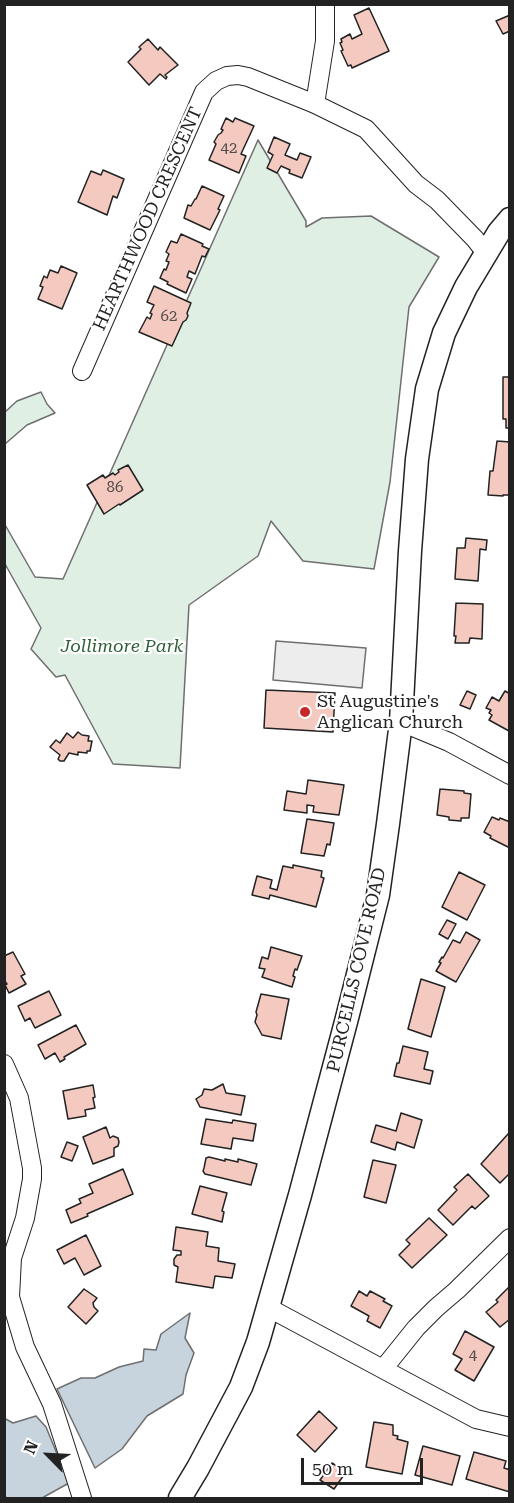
<!DOCTYPE html>
<style>
body{margin:0}
#map{position:relative;width:514px;height:1503px;overflow:hidden;background:#fff;font-family:"Roboto Serif",serif}
canvas{display:block}
.frame{position:absolute;inset:0;border:6px solid #222;pointer-events:none}
.north{position:absolute;left:18px;top:1425px;width:60px;height:60px;-webkit-text-stroke:4px #fff;paint-order:stroke;rotate:294deg;font-size:16px;font-weight:700;line-height:24px;text-align:center;color:#222}
.north::after{content:'';display:block;margin:auto;width:21px;height:27px;background:#222;clip-path:polygon(50% 0,100% 100%,50% 72%,0 100%)}
.scale{position:absolute;left:301px;top:1458px;width:122px;height:27px;box-sizing:border-box;border:3px solid #222;border-top:0;padding-left:8px;font-size:18px;line-height:21px;white-space:nowrap;color:#222;-webkit-text-stroke:4px #fff;paint-order:stroke}
</style>
<div id="map">
<canvas width="514" height="1503"></canvas>
<div class="frame"></div>
<div class="north">N</div>
<div class="scale">50 m</div>
</div>
<script>
const c = document.querySelector('canvas').getContext('2d');
c.lineJoin = 'round';
function fill(path, color) { c.fillStyle = color; c.fill(path, 'evenodd'); }
const poly = rows => new Path2D(rows.map(r => 'M' + r).join(''));
function trace(path, color, width, dash) { c.strokeStyle = color; c.lineWidth = width; c.lineCap = dash ? 'butt' : 'round'; c.setLineDash(dash || []); c.stroke(path); }
function label(font, color, halo, rows, align = 'center') {
  c.font = font + ' "Roboto Serif",serif'; c.lineWidth = 4.5; c.setLineDash([]); c.textBaseline = 'middle'; c.strokeStyle = halo; c.fillStyle = color; for (const [text, x, y, turn = 0] of rows) {
    c.save(); c.translate(x, y); c.rotate((+turn || 0) * Math.PI / 180); c.textAlign = isNaN(turn) ? turn : align; if (halo) c.strokeText(text, 0, 0); c.fillText(text, 0, 0); c.restore();
  }
}
const green = poly([
 [258,140,306,221,306,227,322,218,371,216,439,257,409,307,390,482,374,569,303,561,271,521,258,556,189,605,180,768,113,764,65,675,56,677,31,649,41,628,5,564,4,523,35,577,63,579,258,140],
 [41,392,47,404,55,413,27,425,5,444,5,412,17,401,41,392]
]);
const parking = poly([
 [276,641,366,648,362,688,273,680,276,641]
]);
const water = poly([
 [190,1313,185,1338,194,1353,186,1375,183,1394,147,1416,122,1449,95,1468,57,1389,81,1378,95,1378,119,1367,143,1361,144,1349,156,1350,161,1334,190,1313],
 [36,1416,46,1427,69,1483,42,1498,6,1498,4,1491,4,1418,13,1423,36,1416]
]);
const building = poly([
 [369,8,389,51,352,68,351,65,348,66,341,51,343,50,340,43,342,42,341,39,350,34,352,39,362,34,354,15,369,8],
 [510,15,510,31,503,34,496,21,510,15],
 [148,39,158,50,160,47,178,65,165,75,167,77,166,79,160,74,149,85,128,62,141,49,139,47,148,39],
 [226,118,233,122,235,118,254,126,241,154,246,156,239,173,209,160,216,144,214,142,218,135,221,133,223,130,221,129,226,118],
 [274,137,290,144,285,155,297,160,300,153,311,157,302,178,289,173,290,170,281,166,277,173,267,168,273,155,268,152,274,137],
 [103,170,124,179,117,198,113,196,107,215,78,202,91,171,101,175,103,170],
 [202,186,224,196,218,209,220,210,210,230,184,218,188,205,191,206,195,199,196,199,202,186],
 [181,234,203,244,202,246,209,249,205,257,202,256,195,274,189,271,187,277,192,279,186,293,167,284,168,282,160,278,164,269,166,270,169,262,166,261,169,254,166,252,171,241,177,243,181,234],
 [61,266,77,273,62,309,38,299,43,287,40,286,44,276,47,278,50,270,58,273,61,266],
 [154,286,191,303,187,313,188,316,186,320,183,322,172,346,139,332,147,317,150,319,152,314,150,313,154,305,147,302,154,286],
 [503,377,510,377,510,428,506,428,506,419,503,419,503,377],
 [497,441,510,442,510,495,503,495,503,496,488,495,490,471,493,471,497,441],
 [128,465,143,490,120,505,119,504,104,514,87,485,103,475,105,478,113,473,115,475,119,472,118,470,128,465],
 [466,538,487,540,486,550,480,549,478,581,455,579,457,548,465,548,466,538],
 [456,603,483,604,482,639,470,638,469,643,455,643,456,636,454,636,456,603],
 [266,690,335,693,333,732,264,728,266,690],
 [467,691,476,695,470,709,460,705,467,691],
 [505,691,510,694,509,731,489,720,492,715,489,713,491,710,486,708,492,697,499,701,505,691],
 [78,732,82,735,89,736,88,741,92,741,90,751,87,751,87,753,78,752,78,755,69,753,64,761,60,761,58,759,60,755,50,747,56,740,60,743,67,733,73,738,78,732],
 [308,780,344,785,339,815,313,812,314,806,307,805,307,813,284,810,287,791,306,794,308,780],
 [440,789,464,791,464,793,471,794,469,818,461,818,461,821,449,820,449,817,437,815,440,789],
 [492,817,499,820,500,818,510,822,510,848,490,838,491,836,484,832,492,817],
 [307,819,334,823,330,845,327,844,324,856,301,853,307,819],
 [293,865,322,871,321,877,324,878,316,907,270,895,269,899,252,895,257,876,272,880,270,888,277,890,283,866,293,868,293,865],
 [459,872,485,885,467,920,442,907,459,872],
 [447,920,456,924,448,939,439,934,447,920],
 [466,932,480,940,456,982,436,971,441,963,439,962,442,957,443,958,453,940,460,943,466,932],
 [271,947,302,956,297,970,295,969,293,976,295,977,292,987,262,977,265,969,259,968,262,957,268,959,271,947],
 [13,952,25,974,21,976,26,984,9,993,5,985,7,984,4,980,4,956,13,952],
 [421,979,445,987,431,1037,408,1029,421,979],
 [49,991,61,1015,35,1028,30,1018,25,1021,18,1006,49,991],
 [261,994,289,999,281,1039,262,1035,255,1022,257,1015,256,1012,261,994],
 [76,1025,86,1044,64,1057,65,1059,60,1062,55,1053,45,1059,38,1045,76,1025],
 [403,1046,428,1052,424,1069,433,1071,430,1084,394,1076,397,1063,399,1063,403,1046],
 [223,1084,226,1093,245,1096,241,1115,200,1107,196,1099,202,1095,204,1089,212,1090,223,1084],
 [93,1085,95,1097,93,1098,95,1108,85,1110,86,1116,68,1119,63,1091,93,1085],
 [401,1113,422,1120,414,1148,397,1142,395,1150,371,1142,376,1125,396,1131,401,1113],
 [206,1119,232,1123,233,1120,256,1124,253,1141,233,1138,231,1149,201,1144,206,1119],
 [106,1127,110,1138,113,1136,118,1138,119,1142,118,1146,114,1148,114,1156,93,1164,83,1137,106,1127],
 [508,1134,510,1136,510,1173,500,1183,481,1164,508,1134],
 [67,1142,78,1146,72,1161,61,1157,67,1142],
 [209,1157,225,1161,225,1159,238,1162,238,1159,257,1164,251,1185,205,1174,203,1171,204,1168,206,1158,209,1157],
 [373,1160,396,1165,386,1203,364,1197,373,1160],
 [123,1169,133,1194,87,1214,88,1216,71,1223,66,1210,81,1203,79,1199,93,1193,89,1184,123,1169],
 [468,1174,489,1196,475,1209,472,1206,453,1225,438,1210,457,1190,454,1187,468,1174],
 [200,1186,227,1193,222,1211,224,1212,222,1222,192,1214,200,1186],
 [429,1218,447,1235,412,1268,399,1255,410,1244,406,1240,429,1218],
 [176,1227,208,1232,206,1246,219,1248,218,1261,235,1264,232,1278,215,1276,213,1288,176,1282,178,1267,174,1265,174,1259,177,1255,181,1255,181,1251,173,1250,176,1227],
 [86,1235,101,1266,84,1275,75,1258,64,1264,57,1250,86,1235],
 [510,1286,510,1319,500,1327,486,1312,498,1302,496,1300,510,1286],
 [84,1289,97,1298,93,1303,94,1307,98,1311,86,1324,68,1307,84,1289],
 [359,1291,367,1296,370,1291,385,1299,383,1301,392,1306,380,1328,367,1321,369,1316,351,1306,359,1291],
 [465,1331,494,1347,474,1381,455,1370,462,1359,453,1354,465,1331],
 [319,1411,337,1428,315,1452,297,1435,319,1411],
 [374,1422,393,1425,393,1435,398,1436,397,1439,408,1442,402,1474,366,1467,374,1422],
 [423,1446,460,1456,452,1485,415,1475,423,1446],
 [474,1452,506,1461,504,1468,510,1470,510,1492,466,1479,474,1452],
 [332,1463,346,1472,334,1489,320,1480,332,1463]
]);
const minor = poly([
 [315,104,325,41,325,4],
 [82,371,204,92,216,81,227,76,238,75,248,77,315,104,366,129,416,184,437,200,475,239,486,253],
 [401,722,449,742,510,775],
 [4,1064,19,1098,32,1168,32,1179,25,1218,12,1258,10,1297,25,1347,52,1404,82,1498],
 [269,1308,476,1419,510,1427],
 [383,1369,416,1328,436,1308,457,1290,510,1238]
]);
const major = poly([
 [180,1498,198,1468,241,1387,258,1342,300,1195,347,1018,378,895,388,824,401,722,410,551,417,459,427,389,444,333,466,287,499,232,510,219]
]);
const markers = [
 [305,712,6,"#c62828"]
];
const numberNames = [
 ["42",229,149],
 ["62",169,317],
 ["86",115,488],
 ["4",473,1356]
];
const streetNames = [
 ["HEARTHWOOD CRESCENT",148,219,-66],
 ["PURCELLS COVE ROAD",357,970,-77]
];
const parkNames = [
 ["Jollimore Park",122,647]
];
const poiNames = [
 ["St Augustine's",317,702],
 ["Anglican Church",317,723]
];
fill(green, '#e0efe3');
trace(green, '#6f6f6f', 1.5);
fill(parking, '#ededed');
trace(parking, '#6f6f6f', 1.5);
fill(water, '#c7d3dd');
trace(water, '#6f6f6f', 1.5);
fill(building, '#f3c9c0');
trace(building, '#222', 1.5);
trace(minor, '#222', 20);
trace(major, '#222', 25);
trace(minor, '#fff', 18);
trace(major, '#fff', 22);
for (const [x, y, r, color] of markers) { const dot = new Path2D(); dot.arc(x, y, r, 0, 2 * Math.PI); c.fillStyle = color; c.fill(dot); trace(dot, '#fff', 2); }
label('15px', '#564c4a', null, numberNames);
label('18px', '#222', '#fff', streetNames);
label('italic 18px', '#2f5e38', '#fff', parkNames);
label('18px', '#222', '#fff', poiNames, 'left');
</script>
